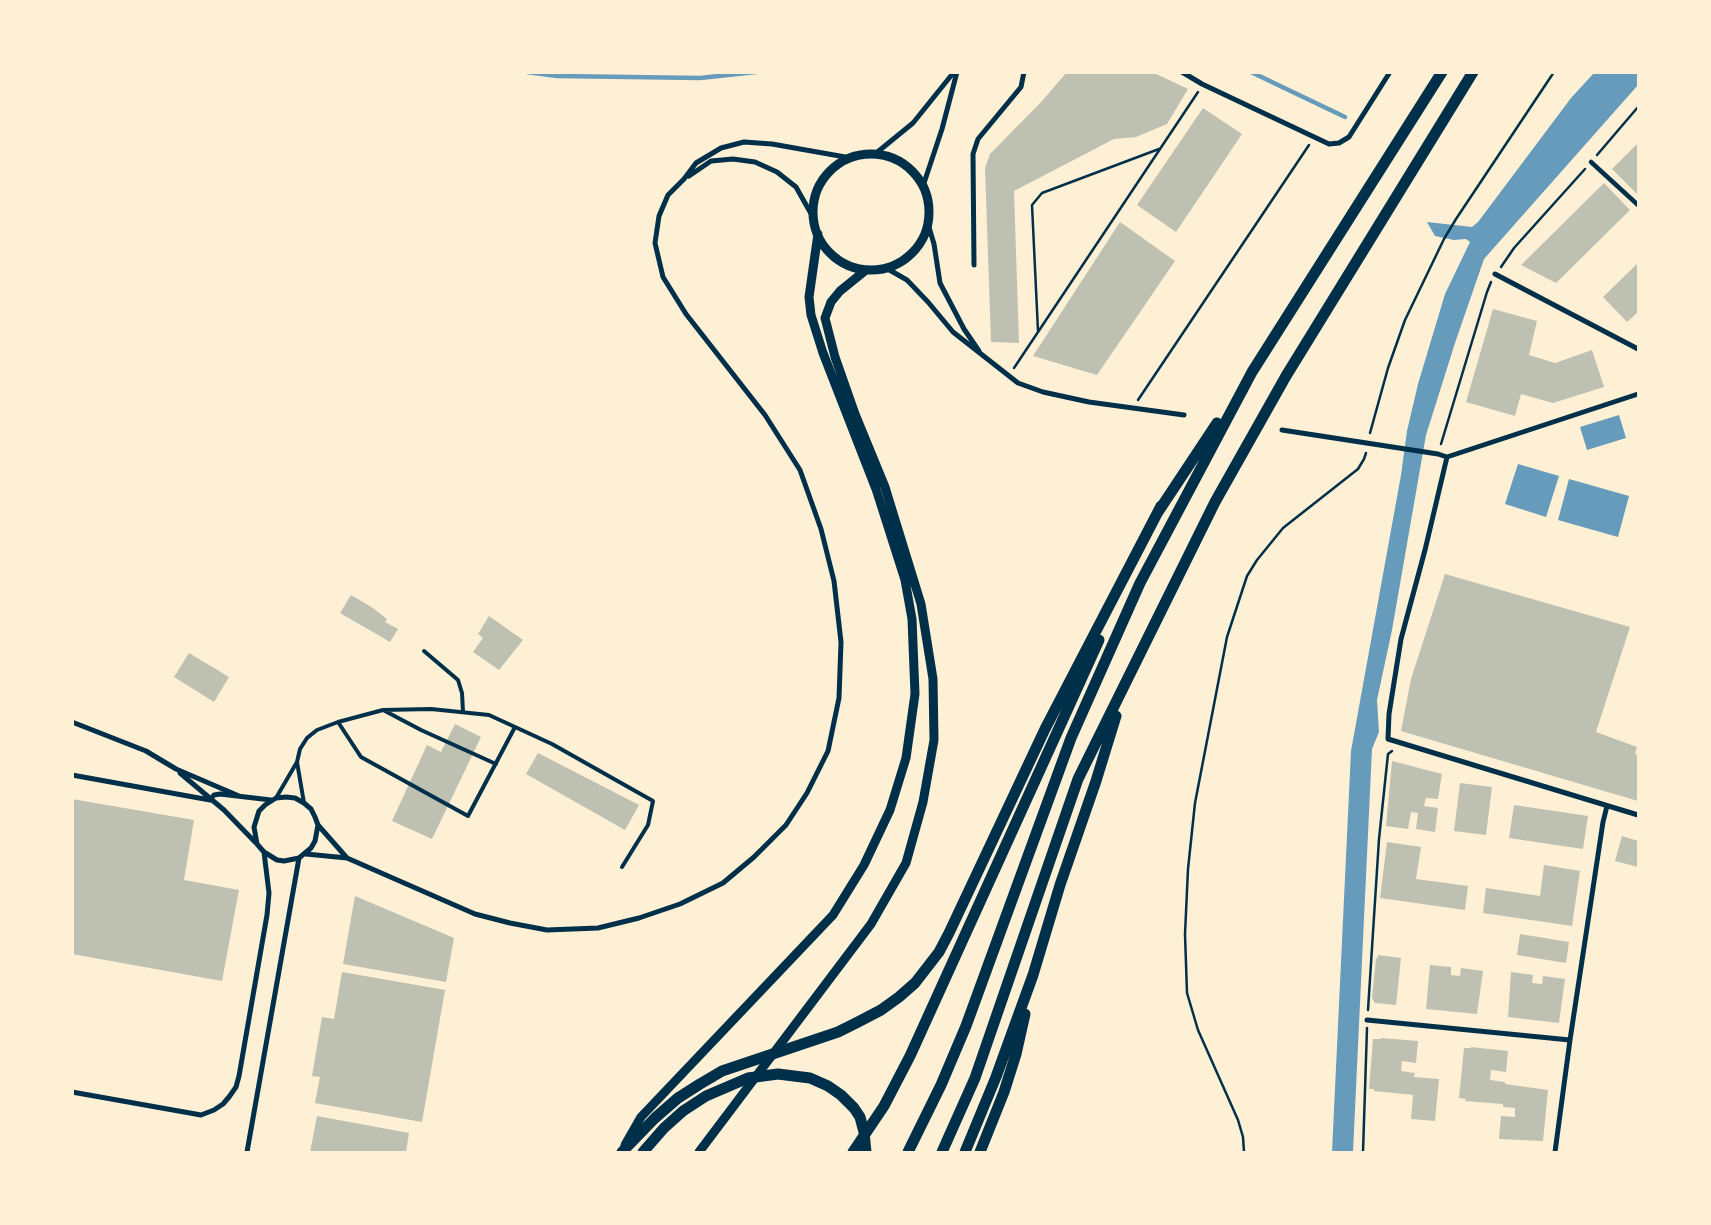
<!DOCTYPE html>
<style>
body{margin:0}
#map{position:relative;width:1711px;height:1225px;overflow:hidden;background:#fdf0d5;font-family:"Source Serif 4",serif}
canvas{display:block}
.frame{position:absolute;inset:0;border:74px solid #fdf0d5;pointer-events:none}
</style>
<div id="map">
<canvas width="1711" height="1225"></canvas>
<div class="frame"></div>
</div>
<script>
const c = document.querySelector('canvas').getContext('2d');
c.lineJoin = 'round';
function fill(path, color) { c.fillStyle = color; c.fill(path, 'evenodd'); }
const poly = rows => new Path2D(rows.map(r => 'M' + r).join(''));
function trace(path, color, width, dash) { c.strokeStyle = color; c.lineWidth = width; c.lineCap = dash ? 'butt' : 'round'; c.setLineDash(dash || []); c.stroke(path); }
const water = poly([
 [1594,73,1638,73,1638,85,1484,259,1455,343,1426,435,1392,630,1377,700,1379,732,1372,749,1353,1152,1332,1152,1351,751,1401,475,1407,431,1418,384,1445,294,1470,242,1466,239,1454,240,1435,236,1427,222,1472,227,1478,222,1571,98],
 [1619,415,1626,438,1587,450,1580,427],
 [1518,464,1559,476,1546,517,1505,504],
 [1569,479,1629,496,1618,537,1558,520]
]);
const stream = poly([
 [527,72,557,76,700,78,756,72],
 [1251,72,1345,117]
]);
const building = poly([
 [1067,72,1152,72,1188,89,1167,124,1136,137,1114,139,1014,191,1019,343,991,342,985,168,990,154,1042,101],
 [1203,108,1242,134,1176,232,1137,205],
 [1638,143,1638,195,1612,169],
 [1604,183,1630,210,1556,283,1521,265],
 [1120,222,1175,261,1097,375,1033,356],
 [1638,263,1638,312,1627,322,1603,297],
 [1493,309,1537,321,1529,355,1555,363,1592,350,1604,387,1553,403,1521,394,1515,416,1466,402],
 [1445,574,1630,627,1596,732,1637,747,1635,754,1638,755,1638,801,1401,731,1411,679],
 [351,595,373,608,387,619,385,622,398,629,390,642,340,613],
 [489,616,523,640,499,670,473,652,483,638,478,634],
 [189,653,229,677,214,702,174,677],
 [455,724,481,737,432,839,392,821,427,745,441,752],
 [538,753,639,805,625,830,526,774],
 [1392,761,1442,774,1438,799,1426,798,1424,806,1438,808,1435,832,1416,829,1418,813,1411,812,1408,829,1386,826],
 [1460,783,1492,787,1486,835,1454,831],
 [72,799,194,820,184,880,239,890,222,981,72,954],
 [1514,805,1588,816,1583,849,1509,838],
 [1622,836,1638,841,1638,867,1615,861],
 [1387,842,1421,847,1416,879,1468,886,1465,910,1380,898],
 [1544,865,1580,871,1572,926,1483,913,1486,888,1540,896],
 [355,896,454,938,446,982,343,964],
 [1520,934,1569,942,1566,963,1517,955],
 [1378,955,1401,958,1396,1005,1375,1003,1372,998,1376,958,1377,959],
 [1430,965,1451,967,1451,975,1460,976,1461,968,1483,971,1477,1014,1426,1009],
 [342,972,445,990,422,1122,315,1103,320,1077,312,1076,322,1017,334,1019],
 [1511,972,1533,975,1532,983,1542,984,1543,976,1565,979,1559,1023,1508,1017],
 [1381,1038,1418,1041,1416,1063,1402,1061,1401,1071,1415,1073,1414,1077,1439,1079,1435,1121,1411,1119,1413,1095,1374,1091,1374,1089,1369,1089,1373,1039,1381,1039],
 [1471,1047,1508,1051,1506,1072,1491,1070,1490,1080,1505,1082,1505,1084,1548,1090,1543,1141,1499,1139,1501,1116,1515,1117,1515,1108,1503,1107,1503,1104,1465,1101,1466,1099,1459,1098,1464,1048,1471,1048],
 [317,1116,409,1133,406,1152,310,1152]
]);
const path = poly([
 [1597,155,1638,107],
 [1501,267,1514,248,1585,169],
 [1038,331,1032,205,1042,193,1159,149],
 [1014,368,1198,92],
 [1138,400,1309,145],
 [1370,433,1388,368,1405,320,1444,239,1456,219,1554,72],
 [1441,444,1487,292,1491,282],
 [1368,1010,1379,839,1388,754,1392,751],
 [1244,1152,1243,1137,1238,1120,1198,1030,1187,993,1185,934,1188,869,1195,803,1227,637,1247,576,1257,560,1283,528,1358,469,1364,459,1366,453],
 [1363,1152,1367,1028]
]);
const service = poly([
 [424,651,458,680,462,693,463,712],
 [385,711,421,730,496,764],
 [338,722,361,757,468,816,515,727],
 [297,762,304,803],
 [276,798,297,762,300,749,307,738,317,730,338,722,383,710,431,709,489,715,552,744,653,801,648,825,622,867]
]);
const pedestrian = poly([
 [1591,162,1638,205]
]);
const minor = poly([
 [1182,72,1202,84,1329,144,1339,143,1349,137,1390,72],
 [875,154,913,123,954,72],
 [689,176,711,161,733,159,755,162,777,172,796,187,814,219],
 [923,186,942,129,957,72],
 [928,224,934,244,940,283,964,329,979,351],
 [974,265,973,154,978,139,1021,87,1024,72],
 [886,268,907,280,928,302,953,332,1018,383,1043,392,1089,402,1184,415],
 [1495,274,1638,349],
 [1282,430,1438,454,1447,457],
 [1447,457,1425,550,1401,639,1389,714,1388,739,1638,815],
 [1447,457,1638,394],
 [72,722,146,751,176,769,239,796],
 [180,773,224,810,255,842],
 [72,775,210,800],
 [210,800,214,795,220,794,271,800],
 [318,825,315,841,311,848,299,858,284,861,277,860,264,852,257,844,254,827,259,811,265,805,276,798,286,797,295,798,304,803,311,809,315,817,318,825,347,858],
 [306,854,347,858,475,914,510,923,547,930,598,928,639,918,680,904,723,883,754,857,786,825,807,793,828,751,839,698,841,642,834,581,821,529,800,470,765,415,686,314,663,277,655,243,659,216,668,195,684,179,696,163,721,148,744,142,772,144,851,158],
 [1367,1020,1570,1040],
 [72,1092,201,1115,214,1110,223,1104,229,1097,236,1087,239,1076,267,915,269,893,264,852],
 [247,1152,299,858],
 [1555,1152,1570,1040,1603,822,1607,806]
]);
const tertiary = poly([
 '813 212a58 58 0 1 1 116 0a58 58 0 1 1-116 0Z',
 [625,1145,641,1117,833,915,864,865,890,810,906,758,915,694,912,619,905,580,876,489,823,353,811,315,809,297,818,234],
 [699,1152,871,924,906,863,923,802,934,740,933,679,921,604,885,487,855,414,835,357,825,318,831,302,840,291,866,270]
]);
const trunk = poly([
 [1158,512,1217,423],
 [622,1152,655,1118,678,1098,700,1084,722,1071,838,1032,858,1022,881,1010,899,997,915,983,939,952,949,933,1045,729,1161,506],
 [643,1152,664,1128,683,1111,706,1096,748,1078,778,1074,810,1078,828,1086,841,1095,854,1108,860,1117,864,1132,866,1152],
 [853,1152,884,1106,910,1056,1099,640],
 [908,1152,941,1085,966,1026,1071,738,1140,583,1252,372,1442,72],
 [942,1152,975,1078,1078,779,1215,502,1286,376,1473,72],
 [965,1152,996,1077,1033,975,1060,885,1096,781,1116,716],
 [980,1152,1004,1092,1016,1054,1025,1014]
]);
fill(water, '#669bbc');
trace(stream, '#669bbc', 4.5);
fill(building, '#bec0b2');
trace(path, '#003049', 2.5);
trace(service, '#003049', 4);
trace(pedestrian, '#003049', 4.5);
trace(minor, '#003049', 5);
trace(tertiary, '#003049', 9);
trace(trunk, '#003049', 11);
</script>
